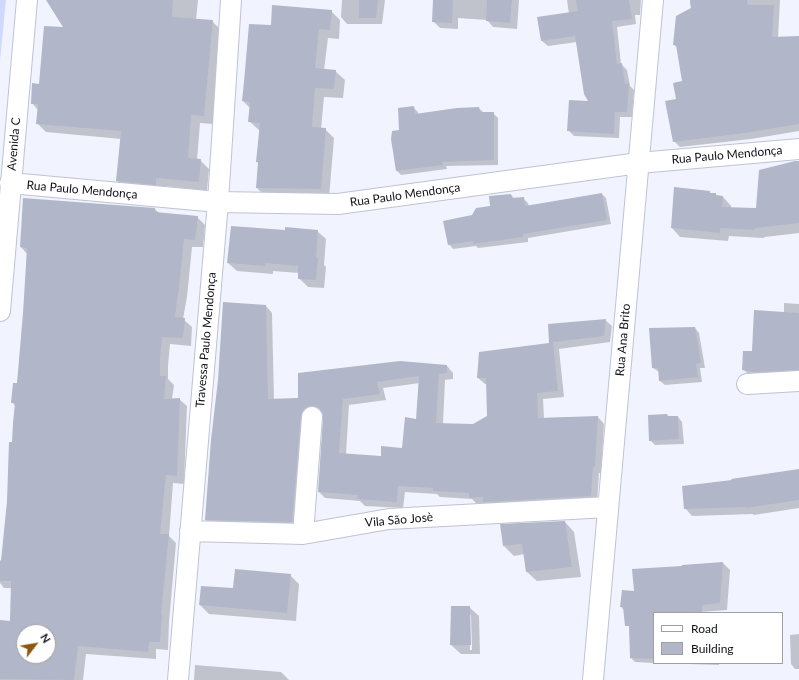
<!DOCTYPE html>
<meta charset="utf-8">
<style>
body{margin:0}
#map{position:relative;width:799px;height:680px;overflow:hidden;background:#f1f4ff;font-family:Lato,sans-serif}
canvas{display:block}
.legend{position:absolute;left:653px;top:612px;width:130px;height:52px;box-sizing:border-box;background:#fff;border:1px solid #9fa0a2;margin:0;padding:5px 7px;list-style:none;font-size:12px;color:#101117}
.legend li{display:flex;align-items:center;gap:8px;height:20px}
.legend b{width:20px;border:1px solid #9fa0a2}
.north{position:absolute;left:16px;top:624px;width:40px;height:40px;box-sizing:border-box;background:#fff;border:1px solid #9fa0a2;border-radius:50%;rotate:59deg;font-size:11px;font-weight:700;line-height:16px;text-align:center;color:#101117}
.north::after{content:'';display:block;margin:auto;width:14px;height:18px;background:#8f5511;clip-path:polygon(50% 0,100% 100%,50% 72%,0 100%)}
</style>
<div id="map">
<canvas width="799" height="680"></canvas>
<ul class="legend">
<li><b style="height:5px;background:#fff"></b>Road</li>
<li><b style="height:11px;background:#b1b6c8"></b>Building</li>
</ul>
<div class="north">N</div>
</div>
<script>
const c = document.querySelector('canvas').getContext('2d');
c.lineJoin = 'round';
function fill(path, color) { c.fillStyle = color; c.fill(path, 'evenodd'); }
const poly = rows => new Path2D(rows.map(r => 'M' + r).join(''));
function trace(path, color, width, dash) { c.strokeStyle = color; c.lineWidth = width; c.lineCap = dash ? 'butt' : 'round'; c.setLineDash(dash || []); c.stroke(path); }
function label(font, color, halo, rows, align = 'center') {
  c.font = font + ' Lato,sans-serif'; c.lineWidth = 3; c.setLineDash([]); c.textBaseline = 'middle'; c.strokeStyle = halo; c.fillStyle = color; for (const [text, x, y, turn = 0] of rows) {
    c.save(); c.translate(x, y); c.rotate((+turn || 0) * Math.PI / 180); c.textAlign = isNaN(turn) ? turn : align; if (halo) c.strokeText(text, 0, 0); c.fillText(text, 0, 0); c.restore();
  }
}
const green = poly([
 [0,0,6,0,0,61]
]);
const shadow = poly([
 [49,0,198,0,196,20,212,21,221,30,213,124,200,123,197,160,200,160,209,169,207,191,165,186,164,193,126,190,117,181,121,139,46,132,37,123,38,110,32,103,65,28],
 [342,0,385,0,382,24,347,24,341,17],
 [434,0,519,0,517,29,493,27,487,20,458,18,458,29,440,28,433,21],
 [567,0,641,0,640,15,635,15,636,24,617,27,621,64,627,70,630,86,634,90,632,117,620,117,619,138,574,136,568,130,590,102,577,42,548,46,542,41,538,18,569,14],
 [690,0,780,0,778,38,799,37,799,131,751,139,680,147,674,141,677,100,683,82,678,48,674,45,691,9],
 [331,11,340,20,339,39,328,38,324,70,335,71,345,80,343,98,324,97,321,129,325,129,334,138,329,198,266,197,257,188,259,164,257,162,260,131,249,121,250,108,243,101,271,26],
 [413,107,418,112,418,115,479,108,484,113,493,113,498,118,498,165,446,166,447,169,401,175,397,171,400,131],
 [799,163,799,233,765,237,763,238,729,236,728,241,680,237,672,228,709,192,718,197,723,197,731,206,731,208,757,209],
 [602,194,606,198,611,224,528,238,528,242,478,248,476,246,453,249,449,244,472,216,511,195,515,199,523,198,528,203,529,207],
 [155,209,160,214,197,217,205,225,203,247,192,247,187,297,183,319,192,327,191,346,170,344,168,366,168,379,174,385,172,399,179,399,187,406,184,484,173,483,169,536,176,543,169,622,168,650,156,649,156,659,86,654,83,680,0,680,0,621,11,622,12,588,4,588,0,583,0,561,2,562,10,475,8,474,10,443,13,443,15,406,12,402,18,384,24,313,27,254,21,247],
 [24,632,48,632,48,656,24,656],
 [286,231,317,231,326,239,324,265,326,267,324,288,308,287,299,278,299,273,273,271,273,274,237,271,228,263],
 [784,303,799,304,799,375,749,375,743,369,753,352,784,313],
 [266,306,272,313,274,400,299,399,447,366,453,373,453,379,445,380,443,424,474,425,488,417,487,384,485,384,478,378,550,344,549,325,605,320,612,326,610,342,559,349,564,397,543,399,544,418,598,417,604,424,601,473,599,473,597,503,491,508,486,504,477,504,472,499,440,497,437,494,405,492,403,508,365,506,360,501,325,498,319,492,324,413,320,412,299,528,213,526,206,520],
 [420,383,417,420,403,449,382,457,346,454,349,405,386,400,383,388],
 [695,328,699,333,705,368,700,368,702,382,665,385,660,381,659,372,653,368],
 [668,417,678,417,682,422,684,444,655,445,650,440],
 [799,470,799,508,754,515,753,514,692,516,685,508],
 [565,522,574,532,581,577,537,581,527,572,525,554,514,556,504,546],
 [723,563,730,570,727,610,687,613,654,613,654,615,631,617,621,607,635,592,683,567,683,566],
 [290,575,299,584,296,621,209,614,200,605],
 [469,607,479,616,480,654,461,654,451,645],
 [469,615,471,615,472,650,470,650],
 [654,634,654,663,635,662,631,658],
 [799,634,799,669,795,669,791,664,790,635],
 [656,663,719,663,719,665],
 [195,665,281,672,289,680,194,680]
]);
const building = poly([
 [46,0,173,0,172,17,213,20,204,116,191,115,188,158,201,159,199,182,156,178,156,185,116,181,121,131,36,124,38,104,31,104,32,83,39,84,44,26,63,27],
 [359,0,378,0,376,18,359,18],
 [433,0,453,0,452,23,432,22],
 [487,0,512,0,510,23,486,21],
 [576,0,629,0,632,19,612,21,617,64,622,63,625,84,629,83,627,112,615,112,614,134,567,131,569,100,588,101,584,94,575,36,541,41,537,17,578,11],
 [690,0,747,0,748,5,774,5,772,37,799,36,799,124,745,133,673,142,665,101,676,99,673,83,682,81,676,45,673,45,676,16,691,8],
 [272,5,332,10,330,30,319,29,315,68,336,70,334,89,315,88,312,127,326,128,321,189,256,188,258,162,256,162,260,123,248,122,250,102,242,101,244,82,249,24,271,25],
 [414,106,415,114,457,108,479,107,480,112,494,112,494,160,442,162,443,165,396,171,391,139,392,131,399,130,398,108],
 [795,161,799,161,799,223,756,228,754,230,720,228,720,233,671,228,674,187,710,191,710,193,716,193,716,195,723,196,722,207,756,208,759,170],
 [602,193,607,220,523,234,523,237,473,244,473,241,448,245,443,221,472,215,476,208,490,206,489,196,511,194,512,198,524,197,525,206],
 [23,198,155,208,155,212,198,216,195,240,184,239,179,289,177,300,175,317,185,318,183,338,162,337,160,358,160,376,166,376,164,399,180,398,177,476,166,475,160,534,169,534,161,614,162,614,160,642,149,642,148,652,78,646,74,680,0,679,0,620,10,621,11,581,0,581,0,560,1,561,7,501,9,442,12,442,13,423,15,403,11,403,13,383,17,383,23,313,27,248,20,247],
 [24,632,48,632,48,656,24,656],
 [231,226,285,230,285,227,318,230,316,257,318,258,316,280,298,279,298,266,265,263,265,266,227,263],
 [223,302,266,305,268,399,298,398,298,373,400,361,447,365,447,373,439,374,436,423,473,424,487,416,486,378,477,378,479,352,549,343,548,324,606,319,604,336,553,342,558,391,537,393,538,418,598,416,595,467,593,467,591,496,483,502,483,497,469,498,469,493,433,491,433,488,398,486,397,502,357,499,358,495,318,492,323,418,322,412,319,408,312,406,307,407,303,410,301,416,292,522,205,520,211,440,218,380],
 [419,376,416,419,405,417,402,448,381,446,381,456,339,453,343,399,380,394,377,382],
 [754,310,799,313,799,370,754,372,742,370,743,351,752,351],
 [695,327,701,363,696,364,698,377,659,381,658,368,652,368,649,328],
 [667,414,668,416,678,416,679,439,649,441,648,415],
 [799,469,799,500,746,508,746,507,684,509,682,486,732,480,731,479],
 [565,521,572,567,526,572,522,544,503,546,500,524],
 [723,562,720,603,702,605,702,613,654,613,654,659,630,658,629,626,625,626,623,607,620,607,622,590,634,591,632,569,682,566,682,565],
 [235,569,291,574,287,613,199,605,201,586,233,588],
 [451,606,470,606,471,645,450,645]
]);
const minor = poly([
 [10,183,218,202,338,204,639,163,799,149],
 [0,311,27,0],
 [747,384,799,381],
 [190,531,303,534,389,519,608,507],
 [303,534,312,417],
 [178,680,218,202,231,0],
 [593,680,653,0]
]);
const streetNames = [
 ["Avenida C",14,144,-85],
 ["Rua Paulo Mendonça",727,155,-5],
 ["Rua Paulo Mendonça",82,190,5],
 ["Rua Paulo Mendonça",405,195,-8],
 ["Travessa Paulo Mendonça",206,340,-85],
 ["Rua Ana Brito",623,340,-85],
 ["Vila São Josè",399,520,-5]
];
fill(green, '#d0d9fd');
fill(shadow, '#0003');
fill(building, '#b1b6c8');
trace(minor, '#bec3d4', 22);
trace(minor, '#fff', 20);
label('12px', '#101117', '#fff', streetNames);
</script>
